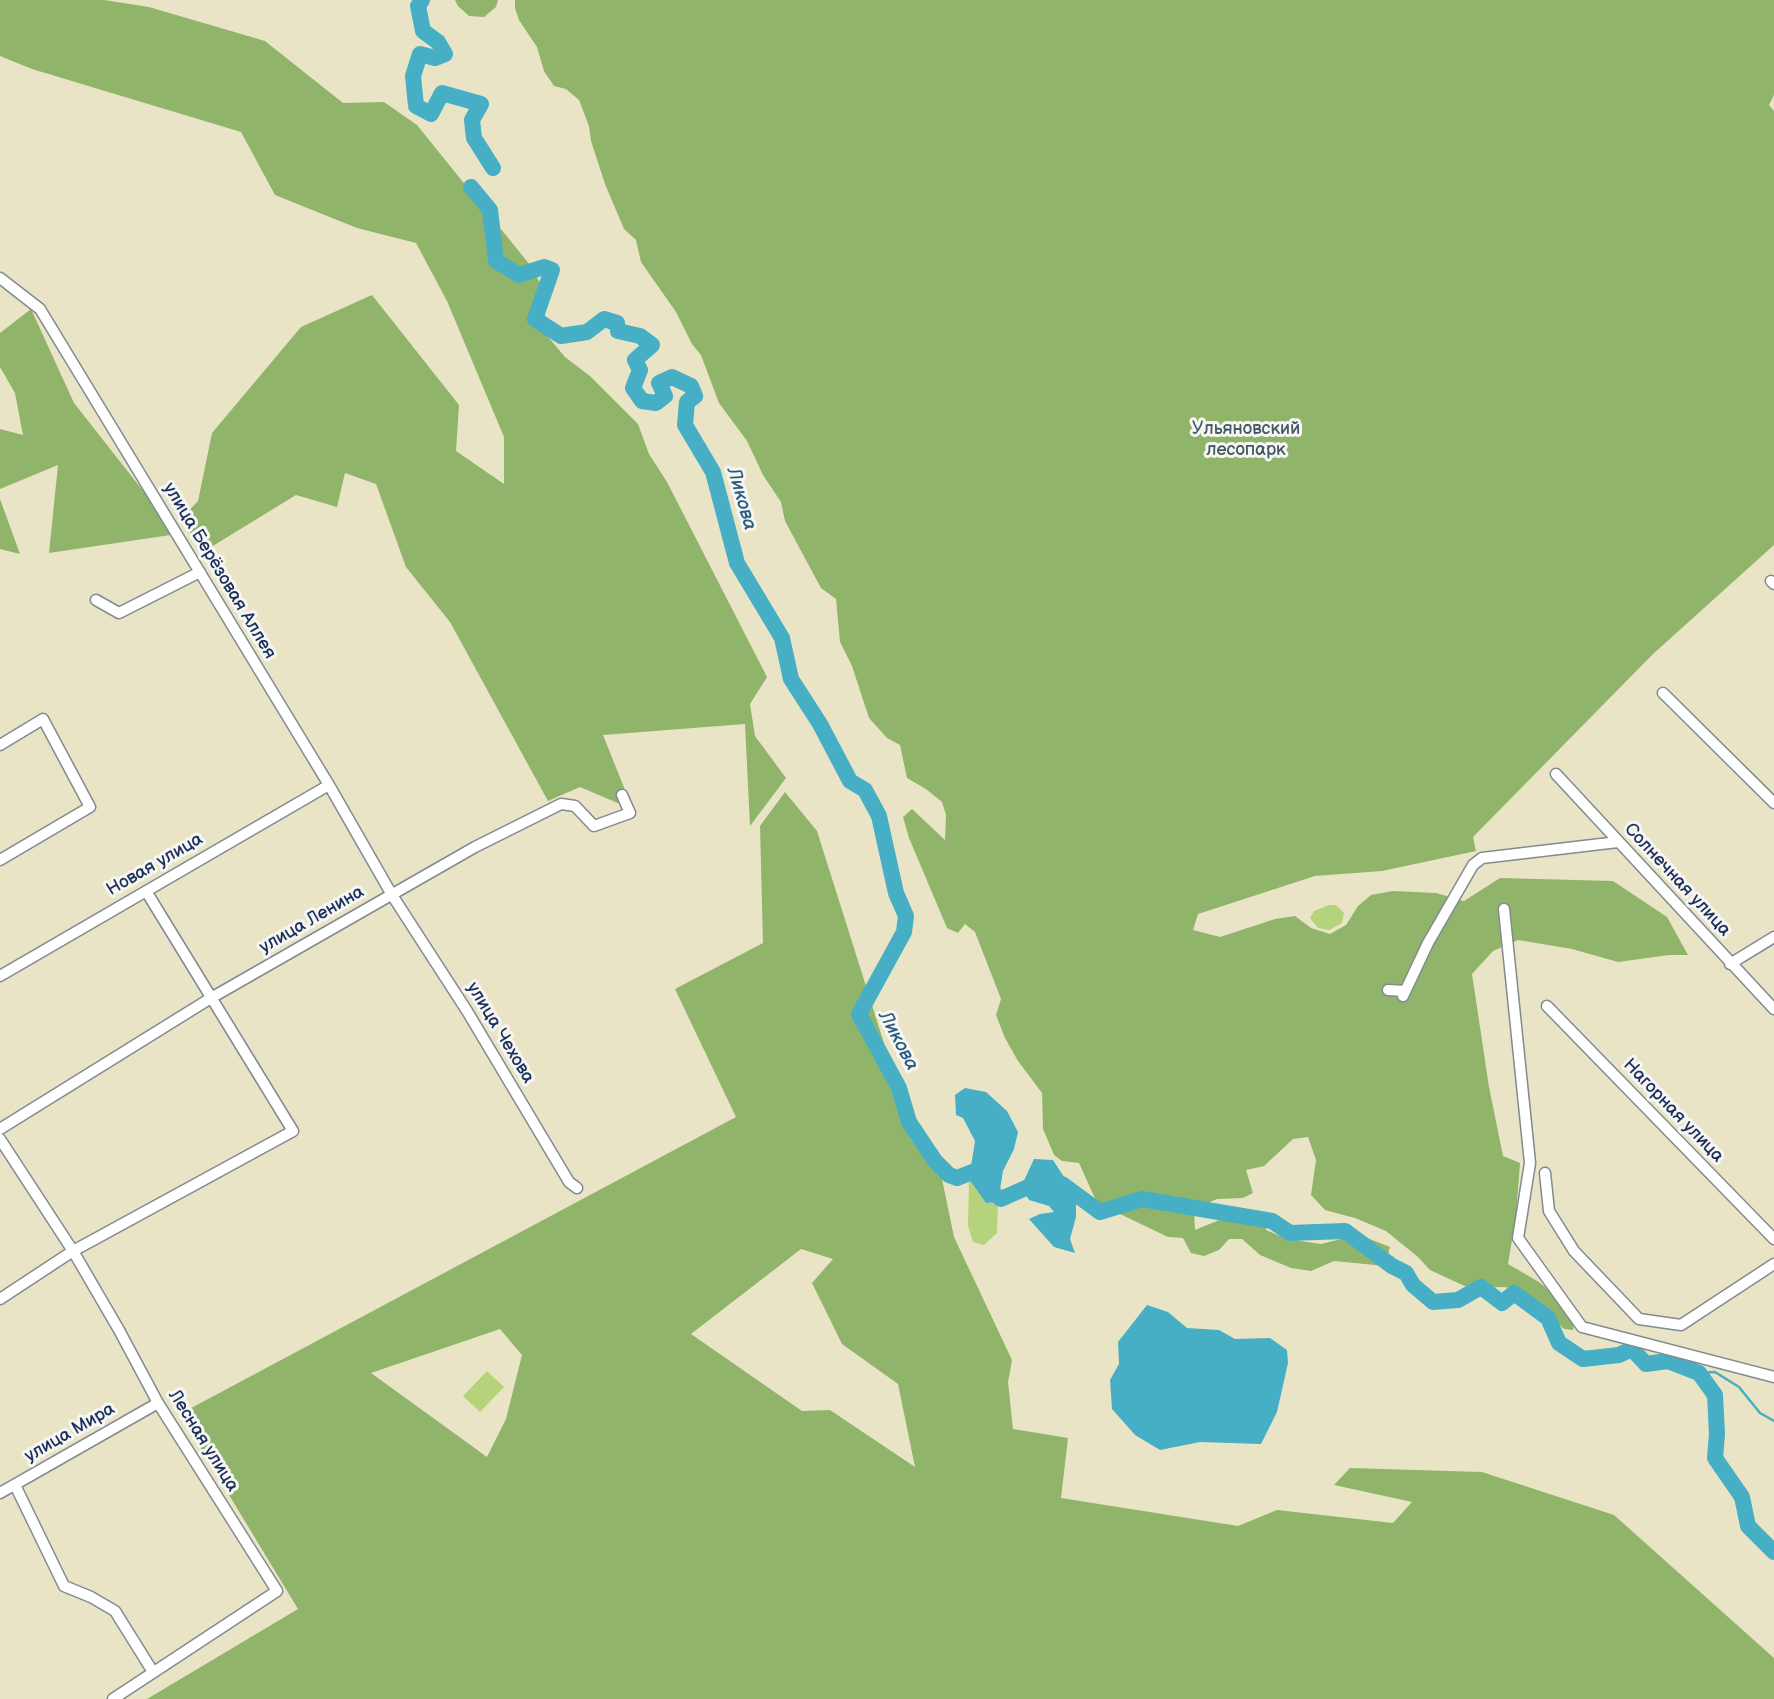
<!DOCTYPE html>
<meta charset="utf-8">
<style>
body{margin:0}
canvas{display:block;background:#e9e4c6}
</style>
<canvas width="1774" height="1699"></canvas>
<script>
const c = document.querySelector('canvas').getContext('2d');
c.lineJoin = 'round';
function fill(path, color) { c.fillStyle = color; c.fill(path, 'evenodd'); }
const poly = rows => new Path2D(rows.map(r => 'M' + r).join(''));
function trace(path, color, width, dash) { c.strokeStyle = color; c.lineWidth = width; c.lineCap = dash ? 'butt' : 'round'; c.setLineDash(dash || []); c.stroke(path); }
function label(font, color, halo, rows, align = 'center') {
  c.font = font + ' "Balsamiq Sans",sans-serif'; c.lineWidth = 6; c.setLineDash([]); c.textBaseline = 'middle'; c.strokeStyle = halo; c.fillStyle = color; for (const [text, x, y, turn = 0] of rows) {
    c.save(); c.translate(x, y); c.rotate((+turn || 0) * Math.PI / 180); c.textAlign = isNaN(turn) ? turn : align; if (halo) c.strokeText(text, 0, 0); c.fillText(text, 0, 0); c.restore();
  }
}
const green = poly([
 [1329,905,1336,905,1344,913,1342,923,1329,930,1318,928,1310,918,1314,911],
 [969,1179,986,1203,998,1202,997,1233,984,1245,973,1242,968,1226],
 [487,1371,504,1387,480,1412,463,1396]
]);
const forest = poly([
 [0,0,104,0,149,7,265,41,343,103,384,102,417,125,530,265,545,292,545,333,565,357,590,376,638,424,649,454,667,482,767,677,750,704,755,736,786,778,750,826,745,724,603,735,629,800,620,804,580,787,548,801,450,622,406,567,376,484,345,473,337,507,296,495,203,552,181,519,198,501,212,433,301,327,372,295,459,405,456,451,504,484,504,437,447,301,416,243,357,228,275,195,241,132,32,69,0,56],
 [455,0,498,0,496,7,484,17,469,16,458,6],
 [515,0,1774,0,1774,95,1769,105,1774,111,1774,545,1653,654,1473,837,1476,851,1382,871,1315,876,1198,914,1193,930,1220,937,1275,919,1295,916,1311,928,1330,934,1346,925,1358,906,1371,895,1393,891,1436,893,1464,901,1500,878,1613,881,1667,917,1688,955,1669,955,1618,962,1572,949,1518,940,1493,951,1472,974,1489,1087,1503,1156,1520,1163,1516,1216,1508,1264,1539,1282,1553,1294,1574,1323,1573,1330,1564,1329,1529,1295,1516,1288,1501,1287,1471,1289,1430,1270,1418,1257,1386,1231,1355,1218,1325,1210,1311,1195,1316,1160,1308,1137,1293,1139,1264,1166,1246,1170,1253,1193,1243,1198,1217,1199,1194,1209,1195,1230,1229,1216,1264,1212,1266,1230,1287,1239,1321,1244,1341,1239,1367,1238,1390,1247,1385,1266,1334,1261,1311,1271,1291,1268,1260,1255,1242,1239,1229,1239,1219,1250,1204,1256,1191,1253,1183,1238,1168,1237,1097,1203,1079,1163,1062,1161,1054,1155,1043,1129,1042,1093,1018,1061,1005,1038,996,1015,1001,999,975,932,965,924,958,933,947,928,909,838,903,817,912,809,945,840,946,815,942,802,926,789,907,778,900,745,887,738,869,718,852,666,840,642,836,599,821,588,785,521,781,502,763,475,747,441,719,403,701,355,692,344,676,312,641,262,636,240,624,229,605,184,591,141,589,126,579,100,566,89,554,86,544,71,537,47,519,20,515,8],
 [31,309,74,403,177,534,49,553,58,465,0,489,0,429,23,435,15,393,0,367,0,333],
 [0,499,20,554,0,549],
 [785,792,817,831,883,1040,911,1140,941,1174,954,1237,1012,1360,1008,1382,1013,1429,1068,1438,1061,1498,1238,1526,1277,1510,1393,1523,1412,1502,1334,1485,1350,1468,1482,1472,1614,1515,1774,1658,1774,1699,147,1699,298,1609,180,1414,736,1117,675,989,763,943,760,826],
 [801,1249,833,1259,812,1283,842,1344,898,1384,915,1467,830,1410,802,1411,691,1334],
 [500,1329,522,1355,506,1419,487,1457,371,1373]
]);
const water = poly([
 [965,1088,986,1092,1007,1111,1018,1132,1014,1149,1003,1171,998,1202,986,1203,969,1179,975,1141,963,1118,956,1115,955,1095],
 [1034,1159,1053,1160,1066,1180,1076,1189,1076,1217,1070,1239,1075,1253,1054,1247,1029,1219,1040,1214,1054,1212,1049,1206,1029,1200,1021,1187],
 [1147,1305,1168,1312,1187,1328,1219,1330,1235,1339,1270,1338,1287,1350,1288,1363,1277,1412,1261,1444,1200,1442,1160,1450,1135,1435,1112,1409,1110,1380,1119,1364,1118,1342]
]);
const stream = poly([
 [1699,1373,1715,1372,1739,1387,1760,1413,1774,1421]
]);
const river = poly([
 [422,0,418,6,423,31,438,42,445,54,435,58,420,54,413,76,416,106,431,114,442,93,481,104,472,120,474,138,493,168],
 [471,187,490,210,496,261,519,275,544,267,552,270,535,319,561,336,587,332,604,319,617,323,618,331,640,336,652,345,635,360,640,370,633,388,642,401,656,403,665,396,659,383,672,377,691,386,695,396,687,402,685,425,713,472,737,563,782,638,791,679,820,724,850,781,865,790,879,816,896,893,906,916,904,932,859,1014,899,1088,909,1122,935,1161,949,1175,957,1178,980,1169,984,1186,1001,1199,1028,1187,1062,1184,1100,1212,1142,1199,1272,1221,1290,1233,1345,1231,1392,1266,1406,1273,1413,1285,1433,1302,1458,1300,1481,1287,1502,1303,1514,1293,1548,1318,1559,1343,1583,1359,1619,1355,1632,1349,1646,1364,1668,1361,1699,1373,1715,1395,1717,1434,1715,1458,1742,1497,1748,1526,1774,1552]
]);
const minor = poly([
 [0,278,40,309,329,785,392,895,467,1011,569,1182,577,1188],
 [1771,581,1774,584],
 [96,600,119,613,200,572],
 [1663,693,1774,803],
 [0,745,43,719,90,807,0,860],
 [1556,774,1774,1009],
 [1504,909,1530,1163,1518,1238,1582,1327,1774,1377],
 [1730,964,1774,937],
 [0,976,329,785],
 [1388,990,1405,991],
 [1403,996,1428,943,1473,865,1482,858,1618,842],
 [1547,1006,1774,1239],
 [0,1129,211,998,475,847,561,804,575,806,594,826,630,813,622,795],
 [0,1139,73,1251,119,1330,158,1403,277,1591,113,1699],
 [1545,1173,1549,1211,1574,1251,1639,1319,1681,1325,1774,1264],
 [0,1299,73,1251,293,1131,146,891],
 [15,1485,64,1586,91,1597,115,1611,153,1672],
 [0,1493,158,1403]
]);
const parkNames = [
 ["Ульяновский",1246,429],
 ["лесопарк",1246,450]
];
const streetNames = [
 ["улица Берёзовая Аллея",219,571,59],
 ["Новая улица",155,865,-30],
 ["Солнечная улица",1677,880,47],
 ["улица Ленина",312,920,-30],
 ["улица Чехова",500,1033,59],
 ["Нагорная улица",1673,1111,46],
 ["улица Мира",70,1433,-30],
 ["Лесная улица",203,1441,58]
];
const waterNames = [
 ["Ликова",741,499,74],
 ["Ликова",898,1041,62]
];
fill(green, '#b5d37a');
fill(forest, '#90b56a');
fill(water, '#46afc5');
trace(stream, '#46afc5', 2.5);
trace(river, '#46afc5', 16);
trace(minor, '#828a92', 13);
trace(minor, '#fff', 10);
label('18px', '#425865', '#f6f6f2', parkNames);
label('18px', '#1b2f5e', '#f6f6f2', streetNames);
label('italic 19px', '#2a5c82', '#f6f6f2', waterNames);
</script>
